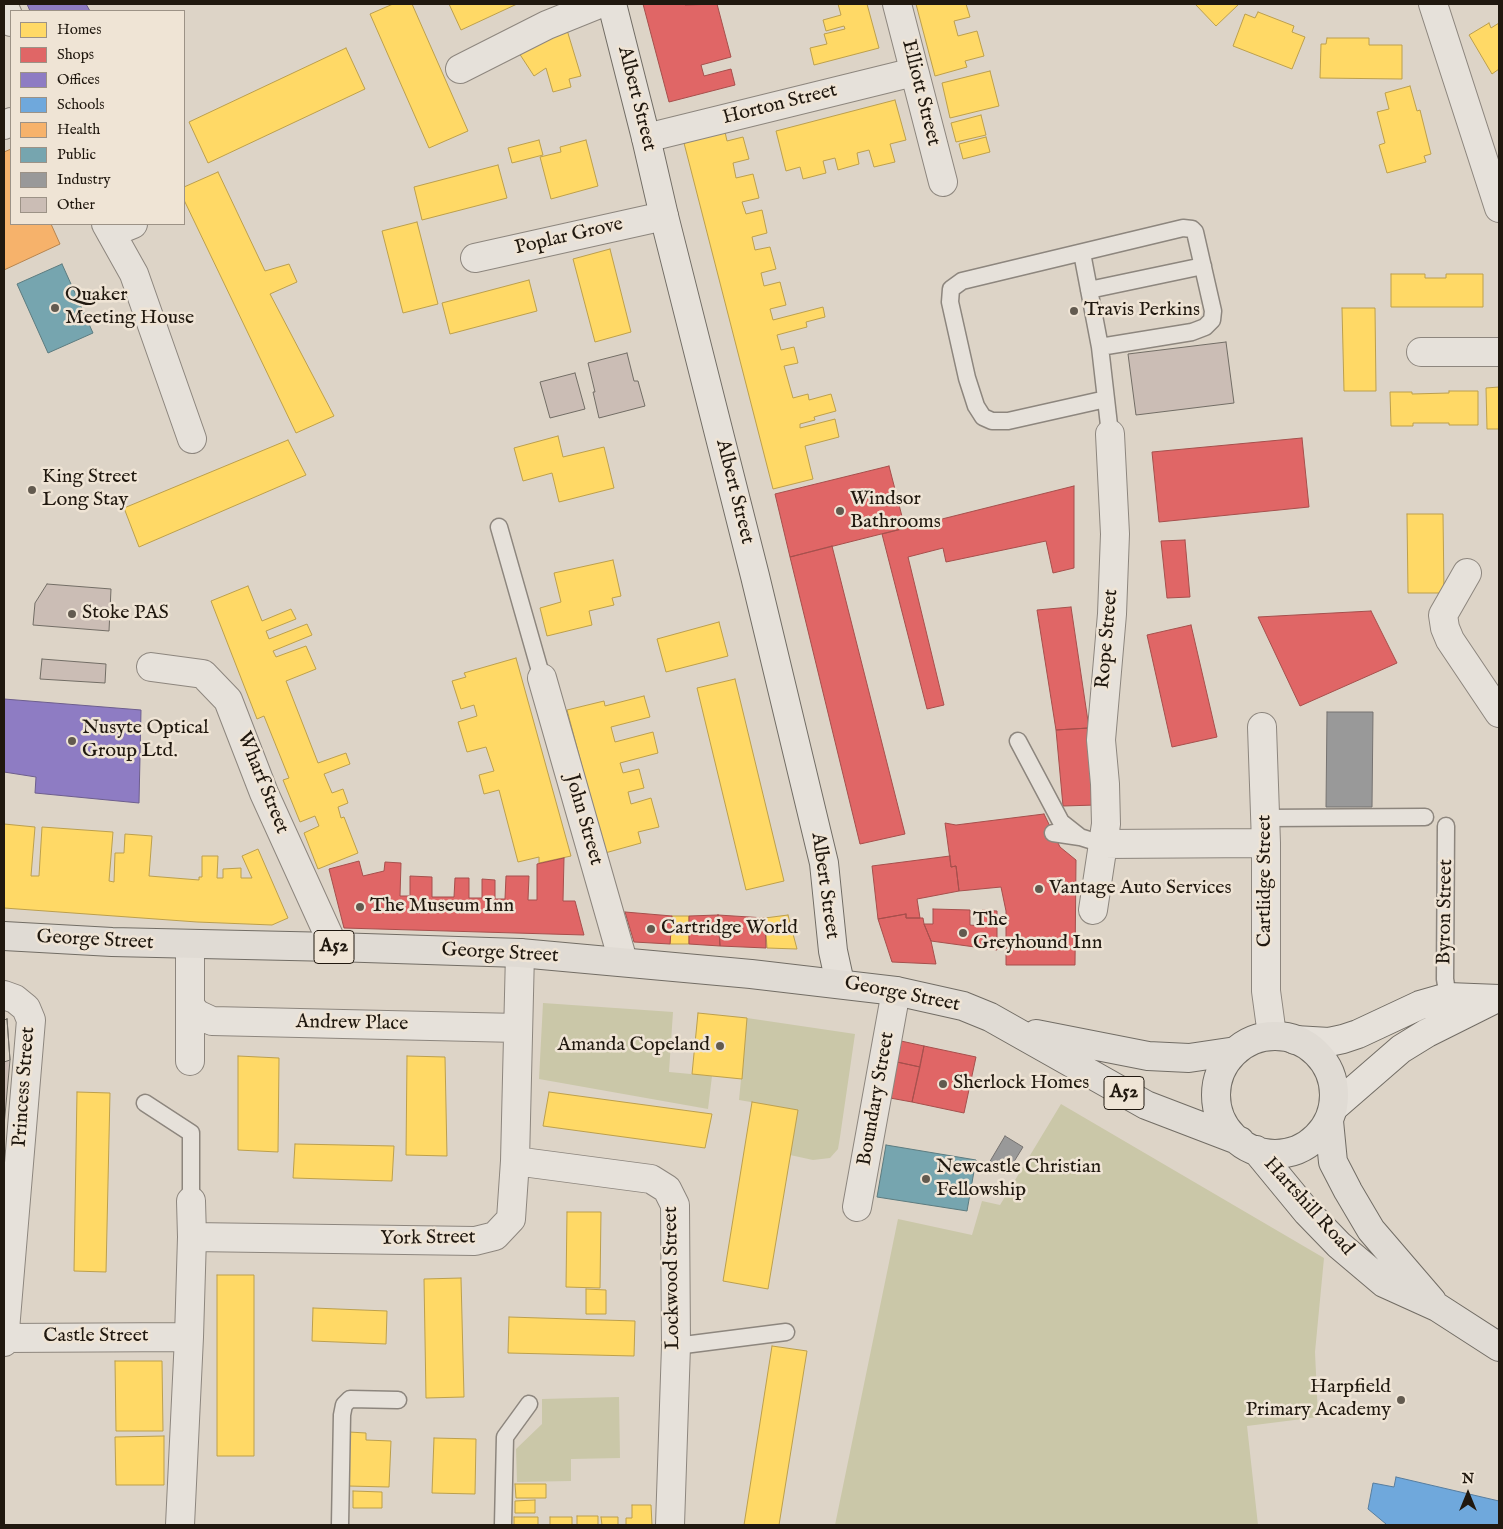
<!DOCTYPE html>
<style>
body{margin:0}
#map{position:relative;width:1503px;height:1529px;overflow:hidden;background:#ddd4c7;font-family:"IM FELL English",serif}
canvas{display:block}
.frame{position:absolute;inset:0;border:5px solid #20180f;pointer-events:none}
.legend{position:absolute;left:10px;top:10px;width:175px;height:215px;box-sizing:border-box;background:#efe4d5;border:1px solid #9c9286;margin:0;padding:6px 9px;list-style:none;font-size:15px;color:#20180f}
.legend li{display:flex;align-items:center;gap:10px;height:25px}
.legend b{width:25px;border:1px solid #9c9286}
.north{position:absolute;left:1443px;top:1469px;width:50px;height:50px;-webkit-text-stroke:4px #efe4d5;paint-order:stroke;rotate:0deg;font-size:14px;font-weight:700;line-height:20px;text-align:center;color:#20180f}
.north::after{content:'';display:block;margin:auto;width:18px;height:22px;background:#20180f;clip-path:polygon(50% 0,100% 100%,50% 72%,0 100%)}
</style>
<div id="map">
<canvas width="1503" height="1529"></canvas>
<div class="frame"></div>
<ul class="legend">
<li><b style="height:14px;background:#ffd966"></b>Homes</li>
<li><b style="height:14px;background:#e06666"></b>Shops</li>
<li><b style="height:14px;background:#8e7cc3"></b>Offices</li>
<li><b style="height:14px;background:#6fa8dc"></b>Schools</li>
<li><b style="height:14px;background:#f6b26b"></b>Health</li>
<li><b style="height:14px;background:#76a5af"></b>Public</li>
<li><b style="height:14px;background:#999"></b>Industry</li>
<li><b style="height:14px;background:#cbbdb5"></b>Other</li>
</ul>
<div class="north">N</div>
</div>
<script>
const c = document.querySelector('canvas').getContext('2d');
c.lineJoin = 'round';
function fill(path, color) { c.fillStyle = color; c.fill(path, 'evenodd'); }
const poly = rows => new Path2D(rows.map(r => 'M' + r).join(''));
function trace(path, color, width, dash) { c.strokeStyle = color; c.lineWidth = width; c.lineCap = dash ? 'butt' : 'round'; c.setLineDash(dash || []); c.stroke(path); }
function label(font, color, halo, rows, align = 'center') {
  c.font = font + ' "IM FELL English",serif'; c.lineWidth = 5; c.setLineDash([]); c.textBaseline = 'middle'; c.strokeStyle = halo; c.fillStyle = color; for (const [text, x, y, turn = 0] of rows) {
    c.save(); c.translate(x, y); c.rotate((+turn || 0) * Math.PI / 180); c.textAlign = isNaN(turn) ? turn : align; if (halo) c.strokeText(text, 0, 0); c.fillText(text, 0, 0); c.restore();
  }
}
const green = poly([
 [543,1003,673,1012,669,1072,712,1076,708,1109,539,1079],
 [747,1018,855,1034,840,1137,838,1149,830,1158,813,1160,790,1155,798,1110,739,1100],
 [1061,1104,1324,1258,1315,1352,1318,1417,1247,1426,1258,1525,835,1525,898,1219,972,1235,982,1201,1000,1205],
 [619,1397,620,1458,571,1459,571,1481,517,1482,516,1449,542,1424,542,1399]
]);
const homes = poly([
 [393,4,412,4,468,131,429,148,370,14,393,4],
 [449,4,517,4,461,30,449,4],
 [838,4,867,4,879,48,814,65,810,48,827,44,824,34,845,29,844,26,826,31,823,20,841,15,838,4],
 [916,4,966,4,970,17,954,21,958,36,977,31,984,56,965,61,967,67,935,76,916,4],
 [1195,4,1239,4,1216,26,1195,4],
 [1258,12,1294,26,1292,32,1305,37,1292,69,1233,46,1245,14,1255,18,1258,12],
 [1489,23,1491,28,1499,23,1499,69,1492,74,1469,35,1489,23],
 [567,30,581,76,569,79,571,87,553,92,546,68,534,76,519,53,567,30],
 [1327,38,1369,38,1369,45,1402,45,1402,79,1320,78,1321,44,1326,44,1327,38],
 [346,48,365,89,208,163,189,122,346,48],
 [990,71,999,106,950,118,942,83,990,71],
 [1410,86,1417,111,1420,110,1431,154,1424,156,1426,162,1387,173,1379,145,1385,143,1377,112,1389,109,1385,93,1410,86],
 [895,100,906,140,890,144,895,162,874,167,869,150,857,153,859,164,838,170,835,158,823,161,826,173,803,179,800,167,786,171,776,131,895,100],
 [981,115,986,135,956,142,951,123,981,115],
 [725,132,727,141,743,137,749,159,733,163,736,178,753,174,759,198,742,202,746,214,762,210,767,233,752,237,755,250,770,247,776,269,761,273,764,286,780,282,786,305,770,309,773,320,823,307,825,317,806,322,807,327,777,335,781,350,794,347,798,363,784,366,793,398,808,394,809,400,831,394,836,411,814,417,815,420,800,424,800,428,835,419,839,437,805,446,813,479,773,489,684,143,725,132],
 [986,137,990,152,963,159,959,144,986,137],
 [539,140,543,155,512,163,508,148,539,140],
 [586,140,598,186,551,199,540,157,561,152,560,147,586,140],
 [498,165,507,198,422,220,414,187,498,165],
 [218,172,265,271,289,264,297,282,270,294,334,416,296,433,184,200,184,187,218,172],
 [417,222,438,304,403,313,382,231,417,222],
 [610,249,631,332,595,342,573,259,610,249],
 [1391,274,1425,274,1425,278,1446,278,1446,274,1483,274,1483,307,1391,307,1391,274],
 [529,280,537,311,450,334,442,303,529,280],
 [1342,308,1375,308,1376,391,1344,391,1342,308],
 [1499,387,1499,429,1487,429,1486,388,1499,387],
 [1449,391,1478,391,1478,425,1449,425,1449,423,1413,423,1413,426,1391,426,1390,392,1412,392,1412,394,1449,393,1449,391],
 [558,436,563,457,604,447,614,488,559,502,552,473,523,481,514,448,558,436],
 [288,440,306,475,139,547,124,508,288,440],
 [1407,514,1443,514,1444,593,1408,593,1407,514],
 [613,560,621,596,612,598,614,605,589,611,592,625,547,636,540,608,561,602,554,573,613,560],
 [248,586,262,621,291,609,296,619,266,631,269,639,307,624,312,635,273,651,276,657,306,646,316,669,286,681,318,763,346,753,350,764,324,774,332,793,343,789,348,803,338,807,341,818,344,817,358,853,318,869,304,833,319,826,315,816,300,822,283,780,289,778,264,716,257,719,211,601,248,586],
 [719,622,728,656,666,672,657,639,719,622],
 [516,658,571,856,539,863,539,857,518,862,499,790,484,794,479,775,494,771,486,747,467,752,458,722,477,716,474,705,461,709,452,681,466,677,464,673,516,658],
 [735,679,784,881,746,890,697,688,735,679],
 [644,696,650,717,611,727,615,742,653,732,658,753,620,763,623,773,639,769,644,788,628,792,631,804,651,798,659,827,638,832,641,843,605,853,567,710,604,701,605,706,644,696],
 [4,824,35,827,31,876,39,876,42,827,113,832,109,881,114,882,115,853,124,853,125,834,152,836,149,876,199,880,199,877,202,877,202,856,218,856,217,878,223,878,223,869,241,868,241,878,252,878,242,856,258,849,288,918,272,925,197,922,4,908,4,824],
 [788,915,797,949,767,948,765,918,788,915],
 [672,916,689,916,689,944,670,944,672,916],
 [698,1013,747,1018,742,1079,692,1074,698,1013],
 [238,1056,279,1058,278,1152,238,1150,238,1056],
 [407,1056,445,1057,447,1156,406,1155,407,1056],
 [77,1092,110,1093,106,1272,74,1271,77,1092],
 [549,1092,712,1114,705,1148,543,1126,549,1092],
 [752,1102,798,1110,768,1289,723,1281,752,1102],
 [295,1144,394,1146,392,1181,293,1178,295,1144],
 [567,1212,601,1212,600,1288,566,1287,567,1212],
 [217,1275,254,1275,254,1456,217,1456,217,1275],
 [461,1278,464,1397,426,1398,424,1279,461,1278],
 [586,1289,606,1290,606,1314,586,1314,586,1289],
 [313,1308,387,1311,386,1344,312,1341,313,1308],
 [509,1317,635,1321,634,1356,508,1353,509,1317],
 [772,1346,807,1351,779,1525,744,1525,772,1346],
 [115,1361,162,1361,163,1431,116,1431,115,1361],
 [349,1432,366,1433,366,1440,391,1441,389,1487,348,1486,349,1432],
 [164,1436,164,1485,116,1485,115,1437,164,1436],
 [434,1438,476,1439,475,1494,432,1493,434,1438],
 [515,1484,546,1484,546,1498,516,1498,515,1484],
 [353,1491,382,1492,382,1508,353,1508,353,1491],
 [535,1500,535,1513,515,1513,515,1501,535,1500],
 [632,1505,651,1505,652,1525,626,1525,626,1518,632,1518,632,1505],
 [577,1516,598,1516,598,1525,577,1525,577,1516],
 [514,1517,538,1517,538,1525,514,1525,514,1517],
 [550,1517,572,1517,572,1525,550,1525,550,1517],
 [601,1517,618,1517,618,1525,602,1525,601,1517]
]);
const shops = poly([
 [643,4,685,4,685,5,717,4,731,57,701,65,704,76,731,69,735,85,669,102,643,4],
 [1302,438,1309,507,1159,522,1152,452,1302,438],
 [889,466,905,528,790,557,775,494,889,466],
 [1074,486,1074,568,1053,573,1046,541,946,562,943,548,908,557,944,705,927,709,882,534,1074,486],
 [1185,540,1190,597,1167,598,1161,541,1185,540],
 [832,546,905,834,860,844,790,557,832,546],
 [1071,607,1089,728,1056,730,1037,610,1071,607],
 [1371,611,1397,663,1300,706,1258,617,1371,611],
 [1191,625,1217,737,1172,747,1147,635,1191,625],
 [1089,728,1096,805,1063,806,1056,730,1089,728],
 [1044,814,1060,847,1076,860,1075,965,1006,965,1006,911,1001,887,959,891,956,866,951,867,945,823,956,825,1044,814],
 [950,856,951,867,956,866,959,891,917,899,920,918,906,918,906,914,878,919,872,866,950,856],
 [564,858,563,901,575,901,584,935,344,928,329,869,359,861,363,876,384,871,385,862,401,863,400,896,410,896,410,876,432,877,432,897,454,897,455,878,469,878,469,898,482,898,482,879,495,880,495,899,505,899,506,876,529,876,528,900,537,900,537,864,564,858],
 [933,909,970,910,970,925,981,926,982,910,997,911,997,950,931,941,924,924,933,924,933,909],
 [625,912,672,916,670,944,634,942,625,912],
 [906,914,906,918,923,918,924,924,931,941,936,964,892,962,878,919,906,914],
 [718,915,765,918,766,948,720,946,718,915],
 [718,915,720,946,689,944,689,916,718,915],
 [901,1041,924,1046,920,1067,897,1062,901,1041],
 [924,1046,976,1057,964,1113,912,1102,924,1046],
 [897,1062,920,1067,912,1102,890,1098,897,1062]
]);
const offices = poly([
 [27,4,86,4,90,11,30,11,27,4],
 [4,699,141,710,139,803,35,793,36,777,4,772,4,699]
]);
const schools = poly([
 [1396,1477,1499,1501,1499,1525,1385,1525,1386,1524,1368,1509,1373,1483,1394,1487,1396,1477]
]);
const health = poly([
 [11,149,11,224,51,224,60,244,4,270,4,152,11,149]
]);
const public = poly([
 [62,264,93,333,48,353,17,284,62,264],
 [886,1145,976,1160,967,1211,877,1197,886,1145]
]);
const industry = poly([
 [1327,712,1373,712,1372,807,1326,807,1327,712],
 [1005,1136,1023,1147,1007,1173,989,1163,1005,1136]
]);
const building = poly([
 [1226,342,1234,403,1136,415,1128,354,1226,342],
 [627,353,634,381,638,381,645,406,599,418,593,392,595,392,588,363,627,353],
 [575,373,585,409,550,418,540,382,575,373],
 [47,584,111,589,109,631,33,625,35,603,47,584],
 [42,659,106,664,105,683,40,679,42,659],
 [7,1019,10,1060,4,1126,4,1020,7,1019],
 [7,1019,10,1060,4,1062,4,1020,7,1019]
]);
const lane = poly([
 [1082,253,1100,347],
 [1089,290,1203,266],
 [1106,399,1008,421,992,421,983,417,976,406,967,378,950,302,951,289,962,281,1183,228,1192,229,1195,232,1213,311,1212,320,1205,327,1192,332,1100,347,1106,399,1110,434],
 [499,527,542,678],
 [1018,741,1061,822,1080,837,1102,844],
 [1266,818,1425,817],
 [1446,826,1445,979,1448,997],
 [1053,833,1080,837],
 [145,1103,191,1133,191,1201],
 [676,1346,786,1332],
 [340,1525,342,1415,344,1405,350,1399,398,1400],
 [503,1525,505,1437,529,1404]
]);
const street = poly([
 [897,4,943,182],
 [1433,4,1499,208],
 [4,6,11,22],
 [460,69,547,25,599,4],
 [4,125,11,122],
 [646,138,914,72],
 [106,224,134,274,192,439],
 [111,233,133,224],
 [475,258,664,216],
 [1421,352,1499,352],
 [1467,573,1443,615,1445,628,1450,640,1499,713],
 [151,667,203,674,228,700,264,793,334,947],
 [542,678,623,961],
 [1262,727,1266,843,1266,991,1272,1035],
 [1102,844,1266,843],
 [1093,910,1106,824,1105,784,1101,740,1112,614,1115,534,1110,434],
 [190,945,190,1006,197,1014,212,1021,518,1028],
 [4,995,15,999,26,1008,31,1020,4,1342],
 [190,1006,190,1061],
 [515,1161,651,1179,667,1189,675,1205,676,1346,670,1525],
 [857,1207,896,991],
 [192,1237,475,1241,495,1236,511,1219,515,1161,520,953],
 [4,1338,189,1337],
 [180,1525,189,1337,192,1237,191,1201]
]);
const secondary = poly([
 [612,4,646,138,664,216,755,576,824,863,833,951,840,983],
 [1295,1040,1329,1042,1343,1039,1358,1034,1420,1005,1448,997,1499,999],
 [1333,1108,1401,1049,1427,1033,1493,1000]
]);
const primary = poly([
 [4,936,112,942,334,947,520,953,751,974,896,991,963,1006,990,1017,1146,1105,1240,1141],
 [1036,1034,1148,1056,1189,1058,1236,1051],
 '1216 1095a59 59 0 1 1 118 0a59 59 0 1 1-118 0Z',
 [1329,1121,1333,1162,1348,1191,1371,1230,1432,1301],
 [1256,1150,1307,1212,1339,1245,1384,1283,1437,1307,1499,1347]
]);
const markers = [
 [55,308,5,"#625a4f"],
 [1074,311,5,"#625a4f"],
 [32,490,5,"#625a4f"],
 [840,511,5,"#625a4f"],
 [72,614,5,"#625a4f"],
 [72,741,5,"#625a4f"],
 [1039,889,5,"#625a4f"],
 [360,907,5,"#625a4f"],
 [651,929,5,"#625a4f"],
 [963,933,5,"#625a4f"],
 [720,1046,5,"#625a4f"],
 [943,1084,5,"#625a4f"],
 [926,1179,5,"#625a4f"],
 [1401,1400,5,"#625a4f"]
];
const shields = [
 [334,947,40],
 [1124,1093,40]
];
const shieldNames = [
 ["A52",334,947],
 ["A52",1124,1093]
];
const streetNames = [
 ["Elliott Street",920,93,76],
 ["Albert Street",636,99,76],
 ["Horton Street",780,105,-14],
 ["Poplar Grove",569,237,-13],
 ["Albert Street",734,492,76],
 ["Rope Street",1108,639,-85],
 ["Wharf Street",262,783,68],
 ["John Street",583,820,74],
 ["Cartlidge Street",1266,881,-90],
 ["Albert Street",824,886,82],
 ["Byron Street",1446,912,-89],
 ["George Street",95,941,3],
 ["George Street",500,954,3],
 ["George Street",902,995,11],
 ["Andrew Place",352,1024,1],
 ["Princess Street",25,1087,-86],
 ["Boundary Street",877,1099,-80],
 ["Hartshill Road",1308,1207,48],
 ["York Street",428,1239,-1],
 ["Lockwood Street",673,1278,-91],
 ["Castle Street",96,1337]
];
const poiNames = [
 ["Quaker",65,296],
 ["Meeting House",65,319],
 ["Travis Perkins",1084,311],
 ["King Street",42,478],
 ["Long Stay",42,501],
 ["Windsor",850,500],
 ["Bathrooms",850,523],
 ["Stoke PAS",82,614],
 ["Nusyte Optical",82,729],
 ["Group Ltd.",82,752],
 ["Vantage Auto Services",1049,889],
 ["The Museum Inn",370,907],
 ["The",973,921],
 ["Greyhound Inn",973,944],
 ["Cartridge World",661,929],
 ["Amanda Copeland",710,1046,"right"],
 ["Sherlock Homes",953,1084],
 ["Newcastle Christian",936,1168],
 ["Fellowship",936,1191],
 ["Harpfield",1391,1388,"right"],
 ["Primary Academy",1391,1411,"right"]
];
fill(green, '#cac7a8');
fill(homes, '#ffd966');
trace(homes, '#bc9f4c', 1);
fill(shops, '#e06666');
trace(shops, '#a64f4c', 1);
fill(offices, '#8e7cc3');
trace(offices, '#6d5e8d', 1);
fill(schools, '#6fa8dc');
trace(schools, '#577d9e', 1);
fill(health, '#f6b26b');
trace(health, '#b6844f', 1);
fill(public, '#76a5af');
trace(public, '#5c7b7f', 1);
fill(industry, '#999');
trace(industry, '#757270', 1);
fill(building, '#cbbdb5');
trace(building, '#726d65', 1);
trace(lane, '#8d867e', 19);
trace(street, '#8d867e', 30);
trace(secondary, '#726d65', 30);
trace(primary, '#726d65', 30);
trace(lane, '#e6e1da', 16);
trace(street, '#e6e1da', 28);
trace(secondary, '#e6e1da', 28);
trace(primary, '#e0dbd4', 28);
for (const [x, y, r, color] of markers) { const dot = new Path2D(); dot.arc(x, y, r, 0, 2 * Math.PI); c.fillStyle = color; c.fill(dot); trace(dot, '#efe4d5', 2); }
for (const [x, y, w] of shields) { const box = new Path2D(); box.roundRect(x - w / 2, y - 16.5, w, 33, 4); c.fillStyle = '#efe4d5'; c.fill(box); trace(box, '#20180f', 1); }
label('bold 19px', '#20180f', null, shieldNames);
label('20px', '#20180f', '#efe4d5', streetNames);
label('20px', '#20180f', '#efe4d5', poiNames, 'left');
</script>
